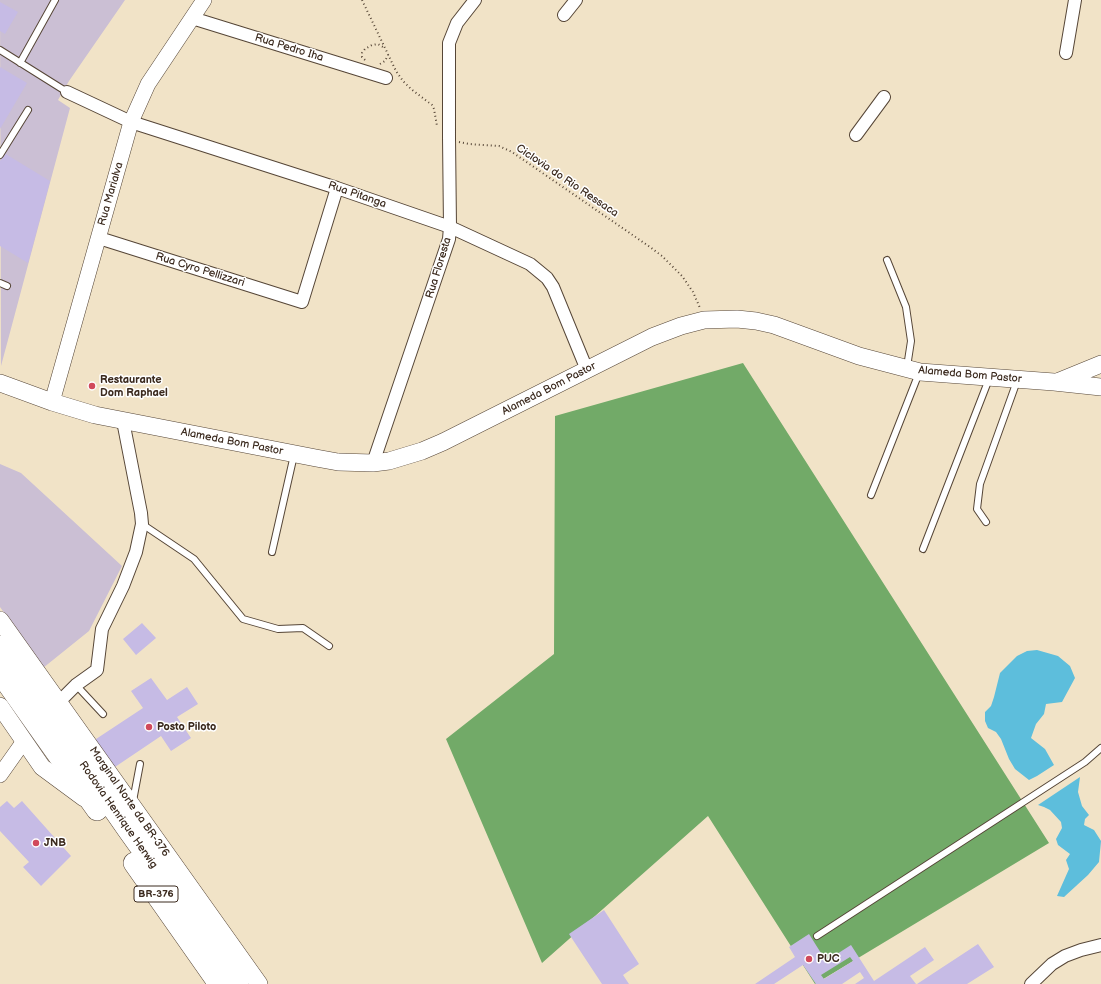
<!DOCTYPE html>
<style>
body{margin:0}
canvas{display:block;background:#f1e3c7}
</style>
<canvas width="1101" height="984"></canvas>
<script>
const c = document.querySelector('canvas').getContext('2d');
c.lineJoin = 'round';
function fill(path, color) { c.fillStyle = color; c.fill(path, 'evenodd'); }
const poly = rows => new Path2D(rows.map(r => 'M' + r).join(''));
function trace(path, color, width, dash) { c.strokeStyle = color; c.lineWidth = width; c.lineCap = dash ? 'butt' : 'round'; c.setLineDash(dash || []); c.stroke(path); }
function label(font, color, halo, rows, align = 'center') {
  c.font = font + ' "Balsamiq Sans",sans-serif'; c.lineWidth = 3; c.setLineDash([]); c.textBaseline = 'middle'; c.strokeStyle = halo; c.fillStyle = color; for (const [text, x, y, turn = 0] of rows) {
    c.save(); c.translate(x, y); c.rotate((+turn || 0) * Math.PI / 180); c.textAlign = isNaN(turn) ? turn : align; if (halo) c.strokeText(text, 0, 0); c.fillText(text, 0, 0); c.restore();
  }
}
const industrial = poly([
 [0,0,125,0,69,81,58,100,70,108,1,366],
 [0,464,21,473,122,566,89,631,43,668,0,607]
]);
const forest = poly([
 [743,363,1049,843,815,984,708,816,542,963,446,739,554,654,555,416]
]);
const water = poly([
 [1037,650,1058,656,1070,666,1075,678,1062,702,1046,704,1044,714,1036,724,1031,738,1045,749,1054,765,1037,776,1029,780,1015,769,1009,759,1001,739,996,732,988,728,985,721,985,712,991,706,994,697,1000,673,1017,656,1027,651],
 [1080,777,1078,792,1082,806,1089,815,1085,819,1084,825,1094,830,1101,841,1099,862,1088,875,1064,897,1057,896,1069,869,1066,860,1070,854,1058,845,1056,839,1062,828,1061,822,1050,810,1044,807,1038,805]
]);
const building = poly([
 [0,2,18,12,5,34,0,31],
 [0,67,27,83,0,129],
 [4,153,50,181,28,263,0,246,0,161],
 [142,623,156,638,136,655,123,639],
 [151,678,167,700,187,687,198,704,177,717,191,738,171,751,161,736,112,769,93,741,143,708,131,691],
 [7,801,14,808,22,801,71,856,41,886,23,867,29,862,0,831,0,807],
 [604,910,639,964,623,975,629,984,602,984,569,934],
 [809,934,826,961,851,945,874,981,925,947,934,960,910,976,916,984,855,984,864,978,860,972,842,984,816,984,803,965,774,984,755,984,795,957,789,947],
 [850,957,853,961,824,979,821,975],
 [978,944,994,967,967,984,917,984]
]);
const path = poly([
 [362,0,396,71,403,81,411,89,432,105,434,109,437,126],
 [365,60,362,57,362,53,365,49,372,45,378,44,383,47],
 [380,64,385,61,388,55],
 [459,142,469,144,499,146,512,152,650,247,662,256,682,276,693,292,700,308]
]);
const service = poly([
 [0,50,67,92],
 [20,63,55,0],
 [0,155,28,110],
 [887,260,906,307,911,341,907,367],
 [0,283,7,286],
 [871,495,919,373],
 [986,522,977,509,980,484,1017,381],
 [142,524,194,559,243,619,278,629,303,628,329,646],
 [923,549,989,379],
 [272,552,294,455],
 [76,685,103,714],
 [133,801,140,764],
 [817,936,1085,762,1101,748]
]);
const minor = poly([
 [564,15,576,0],
 [192,18,386,78],
 [1066,53,1075,0],
 [67,92,131,122,337,188,450,227,530,264,547,278,553,287,587,370],
 [856,135,884,97],
 [99,238,302,302,337,188],
 [373,463,449,239,450,227,449,137,449,43,457,23,475,0],
 [58,703,76,685,97,670,102,629,123,586,136,552,142,524,141,513,123,421],
 [1031,984,1052,964,1065,956,1081,950,1101,945]
]);
const tertiary = poly([
 [52,402,131,122,148,84,204,0],
 [0,775,24,741]
]);
const secondary = poly([
 [1057,382,1101,364],
 [0,383,52,402,95,415,316,458,338,462,373,463,389,461,422,451,443,442,652,337,681,326,704,320,737,319,756,321,774,325,859,356,920,372,1054,382,1101,387],
 [0,620,259,984],
 [0,706,42,767,84,798]
]);
const trunk = poly([
 [0,646,128,830,238,984],
 [0,673,97,810],
 [134,863,219,984]
]);
const markers = [
 [92,386,4,"#d1495b"],
 [149,727,4,"#d1495b"],
 [36,843,4,"#d1495b"],
 [809,959,4,"#d1495b"]
];
const shields = [
 [156,894,44]
];
const shieldNames = [
 ["BR-376",156,894]
];
const streetNames = [
 ["Rua Pedro Iha",289,48,17],
 ["Ciclovia do Rio Ressaca",567,181,34],
 ["Rua Marialva",111,194,-74],
 ["Rua Pitanga",357,195,19],
 ["Rua Floresta",439,268,-73],
 ["Rua Cyro Pellizzari",200,270,17],
 ["Alameda Bom Pastor",970,375,5],
 ["Alameda Bom Pastor",549,389,-27],
 ["Alameda Bom Pastor",232,442,11],
 ["Marginal Norte da BR-376",129,802,55],
 ["Rodovia Henrique Herwig",118,815,55]
];
const poiNames = [
 ["Restaurante",100,380],
 ["Dom Raphael",100,393],
 ["Posto Piloto",157,727],
 ["JNB",44,843],
 ["PUC",817,959]
];
fill(industrial, '#cbbfd4');
fill(forest, '#72aa68');
fill(water, '#5dbedc');
fill(building, '#c6bbe5');
trace(service, '#564637', 8);
trace(minor, '#564637', 14);
trace(tertiary, '#564637', 16);
trace(secondary, '#564637', 18);
trace(trunk, '#564637', 22);
trace(path, '#564637', 2, [1, 3]);
trace(service, '#fff', 6);
trace(minor, '#fff', 12);
trace(tertiary, '#fff', 15);
trace(secondary, '#fff', 17);
trace(trunk, '#fff', 21);
for (const [x, y, r, color] of markers) { const dot = new Path2D(); dot.arc(x, y, r, 0, 2 * Math.PI); c.fillStyle = color; c.fill(dot); trace(dot, '#fff', 1.5); }
for (const [x, y, w] of shields) { const box = new Path2D(); box.roundRect(x - w / 2, y - 8, w, 16, 3); c.fillStyle = '#fff'; c.fill(box); trace(box, '#3b2a1e', 1); }
label('bold 10px', '#3b2a1e', null, shieldNames);
label('11px', '#3b2a1e', '#fff', streetNames);
label('bold 11px', '#3b2a1e', '#fff', poiNames, 'left');
</script>
